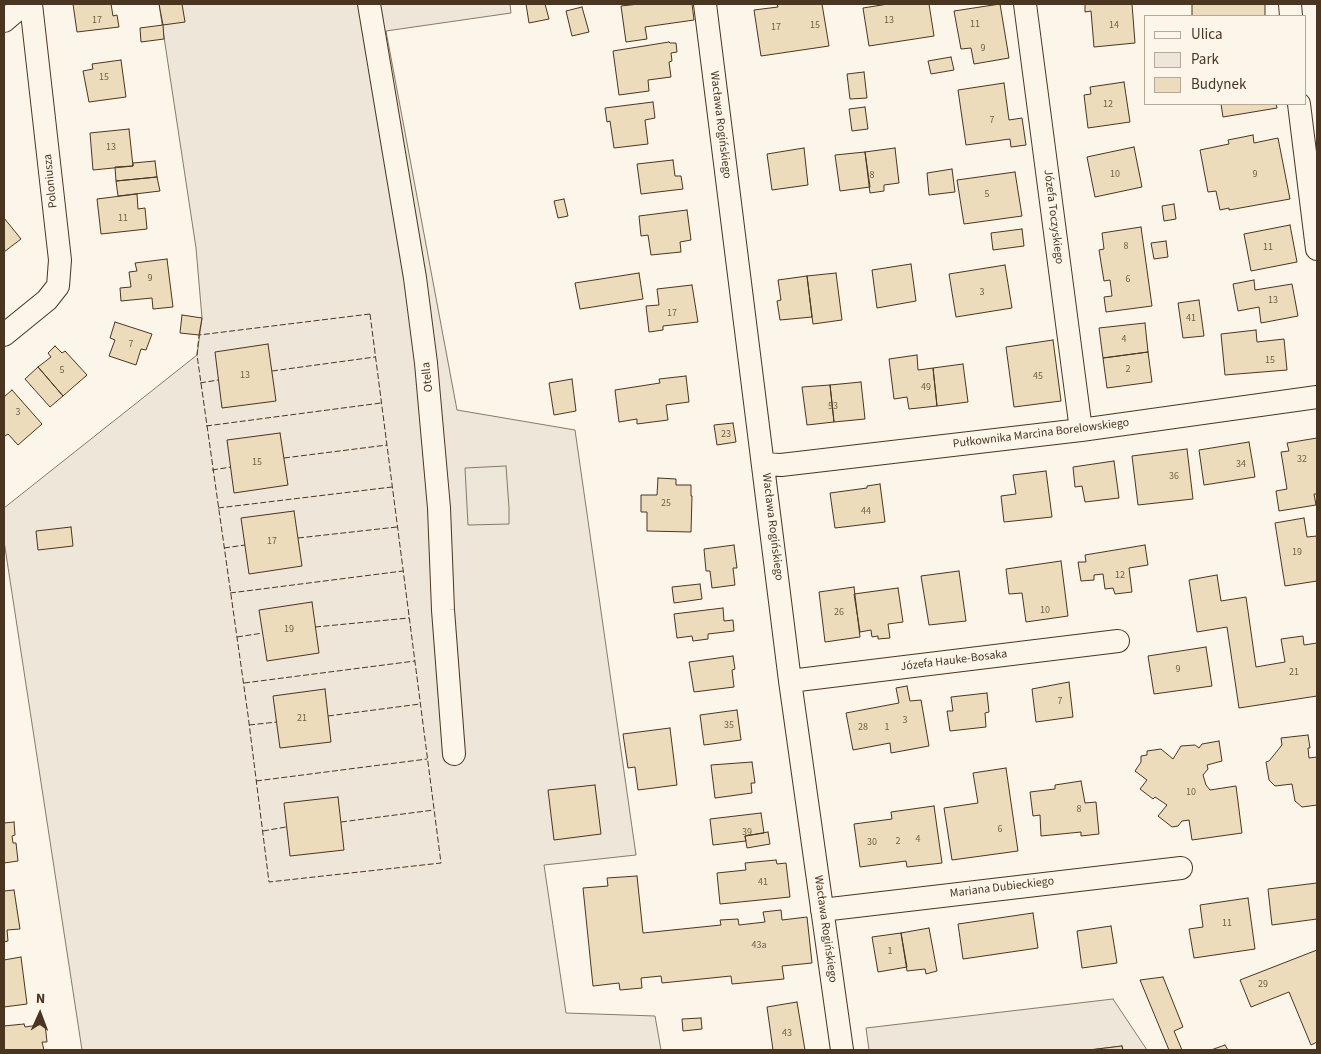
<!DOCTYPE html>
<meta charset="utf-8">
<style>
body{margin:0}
#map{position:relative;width:1321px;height:1054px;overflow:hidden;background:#fbf6e9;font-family:"Source Sans 3",sans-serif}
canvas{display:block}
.frame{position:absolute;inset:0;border:5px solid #4a3520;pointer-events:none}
.legend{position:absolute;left:1144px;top:15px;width:162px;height:90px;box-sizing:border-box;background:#fbf6e9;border:1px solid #b4a999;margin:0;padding:6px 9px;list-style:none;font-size:15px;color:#4a3520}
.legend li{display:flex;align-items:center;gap:10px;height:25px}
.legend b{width:25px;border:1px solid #b4a999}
.north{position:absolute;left:15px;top:989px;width:50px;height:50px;-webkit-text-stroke:4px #fbf6e9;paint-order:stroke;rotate:2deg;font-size:14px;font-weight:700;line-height:20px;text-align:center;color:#4a3520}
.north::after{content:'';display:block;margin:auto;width:18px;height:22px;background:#4a3520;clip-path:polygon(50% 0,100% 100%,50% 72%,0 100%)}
</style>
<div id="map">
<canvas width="1321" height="1054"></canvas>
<div class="frame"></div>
<ul class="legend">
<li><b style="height:6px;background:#fbf6e9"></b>Ulica</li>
<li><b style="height:14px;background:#ede6d9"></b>Park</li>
<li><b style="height:14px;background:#ecdcbc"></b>Budynek</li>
</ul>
<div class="north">N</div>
</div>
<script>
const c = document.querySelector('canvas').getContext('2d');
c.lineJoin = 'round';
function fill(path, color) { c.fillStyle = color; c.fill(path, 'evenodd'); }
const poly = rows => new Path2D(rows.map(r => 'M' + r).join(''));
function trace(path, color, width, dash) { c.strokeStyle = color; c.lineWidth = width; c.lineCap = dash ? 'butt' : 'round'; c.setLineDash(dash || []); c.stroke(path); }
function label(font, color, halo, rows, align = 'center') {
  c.font = font + ' "Source Sans 3",sans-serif'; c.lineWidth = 4; c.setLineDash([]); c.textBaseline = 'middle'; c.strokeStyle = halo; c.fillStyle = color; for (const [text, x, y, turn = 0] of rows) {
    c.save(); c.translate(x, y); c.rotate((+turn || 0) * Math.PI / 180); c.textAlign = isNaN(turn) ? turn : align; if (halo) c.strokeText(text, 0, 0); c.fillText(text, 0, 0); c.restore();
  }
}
const green = poly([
 [159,4,510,4,511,13,386,31,457,410,575,430,636,855,544,865,566,1013,655,1016,661,1050,82,1050,4,541,4,508,197,355,202,318,196,248,159,4],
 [1113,999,1147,1050,1123,1050,1122,1046,1089,1050,869,1050,866,1028,1113,999]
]);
const parking = poly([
 [506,466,509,508,509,524,468,525,465,468,506,466]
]);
const building = poly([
 [73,4,111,4,113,16,117,15,119,27,77,32,73,4],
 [159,4,182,4,185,22,163,25,159,4],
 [526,4,545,4,549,19,529,23,526,4],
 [639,4,692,4,694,20,645,27,647,39,626,42,621,6,639,4],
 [777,4,822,4,829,46,761,56,754,10,778,7,777,4],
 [888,4,929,4,934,36,869,46,863,8,888,4],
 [1000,4,1009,58,974,64,971,48,961,49,954,11,1000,4],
 [1085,4,1132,4,1135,43,1094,47,1091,11,1085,12,1085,4],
 [1192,4,1265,4,1265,16,1192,16,1192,4],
 [582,7,589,32,572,36,566,11,582,7],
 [163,25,164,39,141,42,140,28,163,25],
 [669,42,670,43,676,43,677,52,671,53,672,61,669,62,671,77,648,80,649,91,619,95,613,51,669,42],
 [951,57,954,70,931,74,928,61,951,57],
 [121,60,126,97,89,102,83,71,93,69,92,64,121,60],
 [864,72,867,98,850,99,847,74,864,72],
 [1124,82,1130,122,1088,128,1084,95,1091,94,1090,87,1124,82],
 [1004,83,1009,120,1022,118,1026,145,1011,147,1010,139,966,145,958,90,1004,83],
 [653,102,655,118,645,120,648,144,614,148,610,121,607,122,605,108,653,102],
 [1221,104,1276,104,1277,108,1223,117,1221,104],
 [865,107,868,129,852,131,849,109,865,107],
 [129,129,133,166,93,170,90,133,129,129],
 [1253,135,1254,143,1278,138,1290,199,1229,210,1229,208,1220,210,1216,191,1208,192,1200,150,1229,144,1228,140,1253,135],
 [1134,147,1142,187,1095,197,1087,157,1134,147],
 [804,148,808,185,772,190,767,154,804,148],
 [895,148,899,183,884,185,884,191,870,193,865,152,895,148],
 [865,152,870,187,840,191,835,155,865,152],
 [673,160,675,176,681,176,683,189,641,194,637,164,673,160],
 [155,161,157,177,116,181,115,167,133,166,133,163,155,161],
 [952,169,955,192,929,195,927,173,952,169],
 [1015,172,1022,216,964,224,957,180,1015,172],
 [157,177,160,191,118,196,116,181,157,177],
 [137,194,138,209,145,208,147,229,101,234,97,199,137,194],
 [564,199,568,216,558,218,554,201,564,199],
 [1174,204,1176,219,1164,221,1162,206,1174,204],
 [687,210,691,240,680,242,681,252,651,255,648,235,641,236,639,216,687,210],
 [4,218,21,239,4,252,4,218],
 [1290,225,1297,262,1251,271,1244,234,1290,225],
 [1141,227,1152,306,1106,312,1104,297,1112,296,1110,280,1104,281,1099,250,1104,249,1102,233,1141,227],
 [1022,229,1024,246,993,250,991,233,1022,229],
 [1166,241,1168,257,1154,259,1151,243,1166,241],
 [167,259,173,307,153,309,152,298,121,301,120,288,131,287,129,272,137,271,135,263,167,259],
 [911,264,916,301,877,308,872,270,911,264],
 [1005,265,1012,308,956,317,949,274,1005,265],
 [639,273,643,299,580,309,575,283,639,273],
 [836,273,842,320,813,324,807,276,836,273],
 [807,276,812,317,780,320,777,301,781,300,778,280,807,276],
 [1254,280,1255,290,1292,284,1298,316,1261,323,1259,307,1238,311,1233,284,1254,280],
 [692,285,698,322,663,326,663,330,649,332,646,306,659,305,657,289,692,285],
 [1199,300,1204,336,1183,338,1178,303,1199,300],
 [182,315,202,318,199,335,180,333,182,315],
 [115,322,152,334,146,350,141,349,136,365,109,356,115,340,110,338,115,322],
 [1145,323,1148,352,1103,358,1099,328,1145,323],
 [1256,330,1257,342,1284,339,1287,370,1225,375,1221,334,1256,330],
 [1053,340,1061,401,1014,407,1006,347,1053,340],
 [268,344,276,401,222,408,215,352,268,344],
 [55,346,62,353,65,351,87,375,63,396,38,367,51,357,48,353,55,346],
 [1148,352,1152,382,1107,388,1103,358,1148,352],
 [917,355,918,370,933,368,937,406,909,409,907,397,894,399,889,359,917,355],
 [963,364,968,402,937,406,933,368,963,364],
 [38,367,63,396,50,407,25,379,38,367],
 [686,376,689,402,666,405,668,420,637,424,637,419,619,422,615,390,660,383,659,379,686,376],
 [572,379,576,411,554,415,549,383,572,379],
 [861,382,865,419,834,422,830,385,861,382],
 [830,385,834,422,807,425,802,387,830,385],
 [12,390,42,424,18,445,8,434,5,436,4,434,4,397,12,390],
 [733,423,736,442,717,445,714,425,733,423],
 [280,433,288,485,234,493,227,440,280,433],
 [1317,438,1317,494,1314,494,1316,505,1279,511,1276,491,1287,489,1281,452,1289,451,1287,443,1317,438],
 [1249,442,1255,477,1204,485,1199,450,1249,442],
 [1187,449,1193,499,1138,505,1132,456,1187,449],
 [1114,461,1119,498,1085,502,1082,486,1075,487,1073,467,1114,461],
 [1046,471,1052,517,1004,522,1001,496,1016,494,1013,475,1046,471],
 [658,478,676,479,676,485,691,485,691,496,692,496,691,532,647,531,647,512,641,512,641,495,657,495,658,478],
 [880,484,885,522,835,528,830,493,867,488,867,486,880,484],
 [294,511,302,566,249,574,241,518,294,511],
 [1304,518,1307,537,1317,536,1317,581,1285,586,1275,523,1304,518],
 [71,527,73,546,38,550,36,531,71,527],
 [734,545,737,568,733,568,735,585,712,588,710,571,706,571,704,549,734,545],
 [1145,545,1148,565,1129,568,1132,592,1115,594,1113,588,1105,589,1103,574,1094,575,1094,580,1081,581,1078,562,1086,562,1085,555,1145,545],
 [1061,561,1068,616,1026,622,1022,593,1009,594,1006,569,1061,561],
 [959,571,966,621,929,625,921,576,959,571],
 [1217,575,1221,601,1246,597,1256,667,1285,662,1281,639,1303,636,1304,645,1317,643,1317,696,1239,708,1227,627,1197,632,1189,580,1217,575],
 [700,584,702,599,674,603,672,587,700,584],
 [854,587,860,637,825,642,819,592,854,587],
 [898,588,903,622,888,624,890,638,878,639,878,636,872,637,871,630,860,632,854,594,898,588],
 [312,602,319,653,267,661,259,610,312,602],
 [723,608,724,621,733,620,734,631,708,634,708,639,693,641,692,636,677,638,674,614,723,608],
 [1206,647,1212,686,1154,694,1148,656,1206,647],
 [733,656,735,669,732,670,734,687,694,692,689,662,733,656],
 [1069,682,1073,717,1036,722,1032,689,1069,682],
 [907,686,910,701,921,700,929,746,891,753,890,743,853,750,846,713,899,703,896,688,907,686],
 [325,689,331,742,280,748,273,696,325,689],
 [987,693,989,712,985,713,986,727,950,731,947,711,953,711,951,697,987,693],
 [737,710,741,740,704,745,700,715,737,710],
 [670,728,677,785,638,790,635,767,628,768,623,734,670,728],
 [1308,735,1310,748,1308,748,1309,758,1317,757,1317,805,1302,807,1295,801,1292,784,1275,786,1269,780,1266,762,1269,761,1282,745,1281,738,1308,735],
 [1219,741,1222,761,1207,765,1208,769,1203,775,1206,785,1210,790,1236,786,1242,833,1192,840,1189,820,1182,821,1178,826,1172,827,1158,816,1167,805,1155,797,1153,799,1140,789,1147,780,1135,771,1141,762,1141,756,1147,755,1147,751,1161,749,1173,759,1181,746,1195,745,1199,748,1202,744,1219,741],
 [752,762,755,783,751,783,752,793,715,798,711,765,752,762],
 [1006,768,1018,851,952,860,944,808,978,803,973,773,1006,768],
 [1081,781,1085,803,1096,802,1099,834,1081,836,1081,832,1041,836,1040,815,1033,816,1030,792,1055,789,1055,785,1081,781],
 [595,785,601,834,554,840,548,790,595,785],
 [338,797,344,850,290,856,284,803,338,797],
 [934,806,942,863,907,867,906,861,860,867,854,824,892,819,891,812,934,806],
 [761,813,764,833,745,836,746,841,713,845,710,819,761,813],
 [14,822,15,835,12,836,13,843,16,843,18,861,4,863,4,823,14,822],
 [768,832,770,844,747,848,745,836,768,832],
 [776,860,777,864,786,863,790,897,720,904,717,873,746,870,745,863,776,860],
 [637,876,643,933,721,925,720,920,738,919,739,925,765,922,763,912,781,910,782,920,807,917,812,963,782,966,784,979,732,984,731,976,662,983,661,976,641,978,642,988,620,990,619,983,593,986,583,888,608,886,607,878,637,876],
 [1317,883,1317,919,1272,925,1268,889,1317,883],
 [14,890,20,929,7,930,8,941,4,942,4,891,14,890],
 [1248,898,1255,949,1194,958,1189,929,1203,927,1200,905,1248,898],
 [1033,913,1038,948,963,959,958,924,1033,913],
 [1111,926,1117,963,1082,968,1077,931,1111,926],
 [929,928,937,971,926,974,925,969,907,971,901,933,929,928],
 [901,933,907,967,878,972,872,937,901,933],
 [1317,950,1317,1042,1311,1045,1289,992,1251,1007,1240,980,1317,950],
 [21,957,27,1004,4,1007,4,960,21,957],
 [1163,977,1183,1027,1174,1031,1182,1050,1169,1050,1140,980,1163,977],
 [797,1002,805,1050,773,1050,767,1007,797,1002],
 [701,1018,702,1029,683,1031,682,1019,701,1018],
 [24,1024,25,1027,45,1024,47,1042,42,1042,44,1050,4,1050,4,1026,24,1024],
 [1225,1045,1228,1050,1211,1050,1225,1045],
 [1122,1046,1123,1050,1089,1050,1122,1046]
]);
const minor = poly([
 [369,4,415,278,426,363,439,508,443,610,454,754],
 [705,4,790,681,842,1050],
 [1025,4,1081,430],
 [1290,4,1291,16],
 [4,21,24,4],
 [1299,104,1317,249],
 [4,335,47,300,58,286,60,260,31,4],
 [764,464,781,465,1081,430,1317,397],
 [790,681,1118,641],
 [822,910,1181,868]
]);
const fence = poly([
 [370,314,441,863,269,882,248,715,197,355,199,335,370,314],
 [272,371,375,357],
 [200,383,218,380],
 [206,426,381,403],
 [284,458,387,445],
 [212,470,231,467],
 [218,508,392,487],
 [298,538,397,527],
 [224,548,245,545],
 [230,593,403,571],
 [315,627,409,618],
 [237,637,263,633],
 [244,683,415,661],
 [328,716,420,704],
 [249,725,277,722],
 [256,781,427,759],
 [341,822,434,810],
 [263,831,286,827]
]);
const numberNames = [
 ["17",97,21],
 ["13",889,21],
 ["11",975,25],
 ["15",815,26],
 ["14",1114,26],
 ["17",776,28],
 ["9",983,49],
 ["15",104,78],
 ["12",1108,105],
 ["7",992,121],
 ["13",111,148],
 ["10",1115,175],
 ["9",1255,175],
 ["8",872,176],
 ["5",987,195],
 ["11",123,219],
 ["8",1126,247],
 ["11",1268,248],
 ["9",150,279],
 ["6",1128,280],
 ["3",982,293],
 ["13",1273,301],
 ["17",672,314],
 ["41",1191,319],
 ["4",1124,340],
 ["7",131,345],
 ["15",1270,361],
 ["2",1128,370],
 ["5",62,371],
 ["13",245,376],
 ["45",1038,377],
 ["49",926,388],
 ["53",833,407],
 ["3",18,413],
 ["23",726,435],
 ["32",1302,460],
 ["15",257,463],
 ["34",1241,465],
 ["36",1174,477],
 ["25",666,504],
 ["44",866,512],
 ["17",272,542],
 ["19",1297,553],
 ["12",1120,576],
 ["10",1045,611],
 ["26",839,613],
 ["19",289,630],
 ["9",1178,670],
 ["21",1294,673],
 ["7",1060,702],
 ["21",302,719],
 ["3",905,721],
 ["35",729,726],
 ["28",863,728],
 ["1",887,728],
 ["10",1191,793],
 ["8",1079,810],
 ["6",1000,830],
 ["39",747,833],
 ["4",918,840],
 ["2",898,842],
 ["30",872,843],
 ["41",763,883],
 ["11",1227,924],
 ["43a",759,946],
 ["1",890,952],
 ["29",1263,985],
 ["43",787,1034]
];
const streetNames = [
 ["Wacława Rogińskiego",720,125,83],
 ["Poloniusza",51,181,-96],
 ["Józefa Toczyskiego",1053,217,83],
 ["Otella",428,377,-96],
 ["Pułkownika Marcina Borelowskiego",1041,434,-7],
 ["Wacława Rogińskiego",772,527,83],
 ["Józefa Hauke-Bosaka",954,661,-7],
 ["Mariana Dubieckiego",1002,888,-7],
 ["Wacława Rogińskiego",825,929,82]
];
fill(green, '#ede6d9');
trace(green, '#887966', 1);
fill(parking, '#ede7d9');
trace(parking, '#887966', 1);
fill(building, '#ecdcbc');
trace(building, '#4a3520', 1);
trace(minor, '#4a3520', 24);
trace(minor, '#fbf6e9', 22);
trace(fence, '#4a3520', 1, [6, 2.5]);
label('10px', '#725f47', null, numberNames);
label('12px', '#4a3520', '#fbf6e9', streetNames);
</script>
